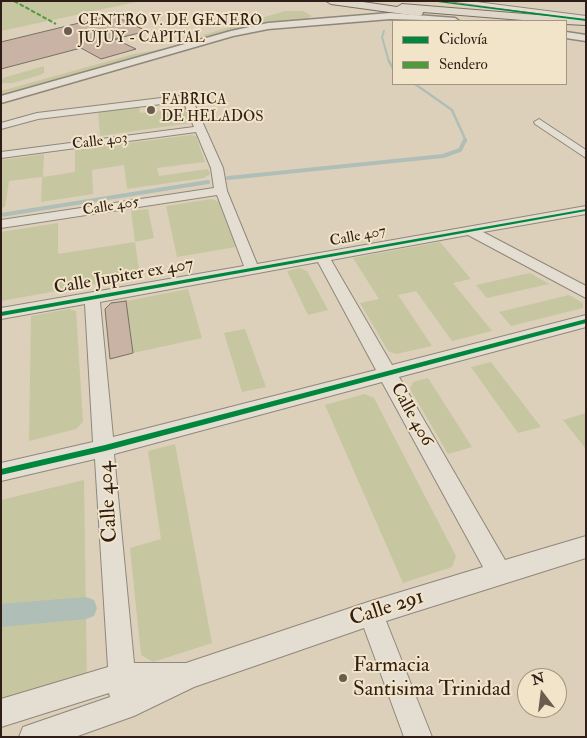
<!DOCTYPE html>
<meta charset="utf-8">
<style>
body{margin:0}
#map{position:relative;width:587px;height:738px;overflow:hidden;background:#dcd0ba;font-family:"IM FELL Double Pica",serif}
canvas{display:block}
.frame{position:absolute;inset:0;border:2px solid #2e1e17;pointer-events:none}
.legend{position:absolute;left:392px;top:20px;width:175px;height:65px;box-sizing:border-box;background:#f2e4c8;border:1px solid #a49581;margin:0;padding:6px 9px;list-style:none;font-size:15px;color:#2e1e17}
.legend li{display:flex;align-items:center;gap:10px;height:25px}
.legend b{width:25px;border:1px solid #a49581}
.north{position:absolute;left:517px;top:668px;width:50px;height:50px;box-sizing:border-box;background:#f2e4c8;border:1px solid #a49581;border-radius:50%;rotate:345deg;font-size:14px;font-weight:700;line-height:20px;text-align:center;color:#2e1e17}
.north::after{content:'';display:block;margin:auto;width:18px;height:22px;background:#6b5c50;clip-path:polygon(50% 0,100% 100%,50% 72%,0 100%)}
</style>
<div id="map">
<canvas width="587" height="738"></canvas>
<div class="frame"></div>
<ul class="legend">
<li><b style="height:6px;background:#00873e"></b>Ciclovía</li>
<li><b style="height:6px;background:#509a3d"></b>Sendero</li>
</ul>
<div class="north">N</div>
</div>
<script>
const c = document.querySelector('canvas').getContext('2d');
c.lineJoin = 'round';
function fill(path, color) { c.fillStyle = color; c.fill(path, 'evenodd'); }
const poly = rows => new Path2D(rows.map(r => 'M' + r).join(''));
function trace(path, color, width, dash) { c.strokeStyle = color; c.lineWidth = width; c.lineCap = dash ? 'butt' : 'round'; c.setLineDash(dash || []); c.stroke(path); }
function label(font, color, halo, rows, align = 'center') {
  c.font = font + ' "IM FELL Double Pica",serif'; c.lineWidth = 4; c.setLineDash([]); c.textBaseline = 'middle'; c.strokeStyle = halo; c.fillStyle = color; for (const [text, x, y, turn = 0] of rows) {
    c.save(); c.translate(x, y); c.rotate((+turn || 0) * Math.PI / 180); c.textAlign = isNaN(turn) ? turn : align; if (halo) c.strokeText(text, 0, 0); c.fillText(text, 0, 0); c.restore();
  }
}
const green = poly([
 [1,1,141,1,1,31],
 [285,11,303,11,312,16,304,20,263,26,1,95,1,91,134,54,173,47,206,37,203,35],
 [44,66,44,73,40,75,13,83,1,83,3,78],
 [139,107,140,113,186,107,191,123,100,136,98,112],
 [191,135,196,136,205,162,157,168,159,176,208,169,210,174,204,178,127,189,124,165,92,170,93,194,41,202,42,177,9,181,5,207,1,208,1,160,44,154,43,177,75,172,75,150],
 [211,199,220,202,236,247,177,257,166,206],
 [148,209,154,238,135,242,140,276,1,301,1,232,58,223,58,254,135,242,131,211],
 [440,242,471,279,453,283,492,331,452,341,416,291,398,295,432,346,396,354,388,351,360,303,379,299,353,258],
 [300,268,307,271,328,310,308,315,287,271],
 [530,273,549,284,487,298,476,285],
 [188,289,202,338,133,353,126,301],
 [569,295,583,303,583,308,511,326,499,312],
 [69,309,76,311,83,422,76,429,29,441,31,316],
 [245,329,266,387,242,392,224,333],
 [491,362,541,427,518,433,471,367],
 [428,378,472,447,448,454,410,389,413,382],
 [365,394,374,398,456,556,452,567,403,583,325,405],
 [586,413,586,449,563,420],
 [175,444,212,643,153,662,141,655,130,548,161,539,148,451],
 [84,480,87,683,1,710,1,500]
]);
const streamFar2 = poly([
 [384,31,382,37,389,62]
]);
const streamFar1 = poly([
 [389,61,393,69],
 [415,84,452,110,466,141]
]);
const stream = poly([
 [228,178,443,156,460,150,465,140],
 [1,215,208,182]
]);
const canal = poly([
 [86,597,94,600,97,608,94,616,86,619,1,627,1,604,86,597]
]);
const building = poly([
 [112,15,147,31,115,39,136,49,101,59,81,48,1,69,1,42,112,15],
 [126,301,133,353,110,359,105,309,111,303,126,301]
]);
const minor = poly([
 [448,1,469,1,586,16,586,20,448,1],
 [178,96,193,101,223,168,227,191,257,264,586,206,586,214,483,232,586,286,586,298,468,235,331,260,392,365,586,315,586,327,399,377,505,560,586,536,586,558,386,621,432,737,404,737,364,628,194,687,134,716,75,737,19,737,23,727,110,697,109,693,1,727,1,699,108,667,95,459,1,481,1,463,93,442,85,304,1,319,1,308,244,266,217,195,1,228,1,220,214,188,211,168,196,132,1,158,1,152,194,127,184,103,178,102,38,119,1,129,1,123,37,113,178,96],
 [318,262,376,370,113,437,100,302,318,262],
 [382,382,483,567,371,601,186,663,134,663,114,454,382,382],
 [539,119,586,150,586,158,535,124,534,122,539,119]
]);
const tertiary = poly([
 [390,13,455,18,459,21,390,19,268,29,233,36,1,103,1,96,231,31,268,23,390,13],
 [566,32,586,35,586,41,566,38,566,32]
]);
const motorway = poly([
 [326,1,356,1,397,7,402,4,586,19,586,25,566,24,566,21,535,21,423,12,422,15,418,16,331,4,326,1]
]);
const quiet = poly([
 [14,1,56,24]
]);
const cycleway = poly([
 [439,1,586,19,586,21,430,1,439,1],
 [586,209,586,211,1,316,1,312,586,209],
 [586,319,586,323,105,451,1,475,1,469,105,445,586,319]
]);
const markers = [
 [68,31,5,"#6b5c50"],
 [151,110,5,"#6b5c50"],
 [343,678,5,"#6b5c50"]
];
const farPoinames = [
 ["CENTRO V. DE GENERO",78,22],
 ["JUJUY - CAPITAL",78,39],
 ["FABRICA",161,101],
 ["DE HELADOS",161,118]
];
const farStreetnames = [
 ["Calle 403",100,142,-7],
 ["Calle 405",111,207,-9],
 ["Calle 407",358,237,-11]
];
const streetNames = [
 ["Calle Jupiter ex 407",124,277,-10],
 ["Calle 406",411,415,61]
];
const nearStreetnames = [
 ["Calle 404",109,502,-94],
 ["Calle 291",387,609,-18]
];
const nearPoinames = [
 ["Farmacia",353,666],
 ["Santisima Trinidad",353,690]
];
fill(green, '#c6c6a1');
trace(streamFar2, '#afbeb6', 2);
trace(streamFar1, '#afbeb6', 2.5);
trace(stream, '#afbeb6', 4);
fill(canal, '#afbeb6');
fill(building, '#c8b3a5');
trace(building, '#787064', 1);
trace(minor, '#90877b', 2);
trace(tertiary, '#90877b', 3);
trace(motorway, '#787064', 2);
fill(minor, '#e3ddd2');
fill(tertiary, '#e3ddd2');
fill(motorway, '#ded7ca');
trace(quiet, '#509a3d', 2, [4.5, 2]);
fill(cycleway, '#00873e');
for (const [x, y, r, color] of markers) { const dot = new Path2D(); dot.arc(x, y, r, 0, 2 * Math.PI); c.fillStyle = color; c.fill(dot); trace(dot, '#f2e4c8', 2); }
label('15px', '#2e1e17', '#f2e4c8', farPoinames, 'left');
label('15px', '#2e1e17', '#f2e4c8', farStreetnames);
label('18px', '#2e1e17', '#f2e4c8', streetNames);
label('21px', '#2e1e17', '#f2e4c8', nearStreetnames);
label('21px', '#2e1e17', '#f2e4c8', nearPoinames, 'left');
</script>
